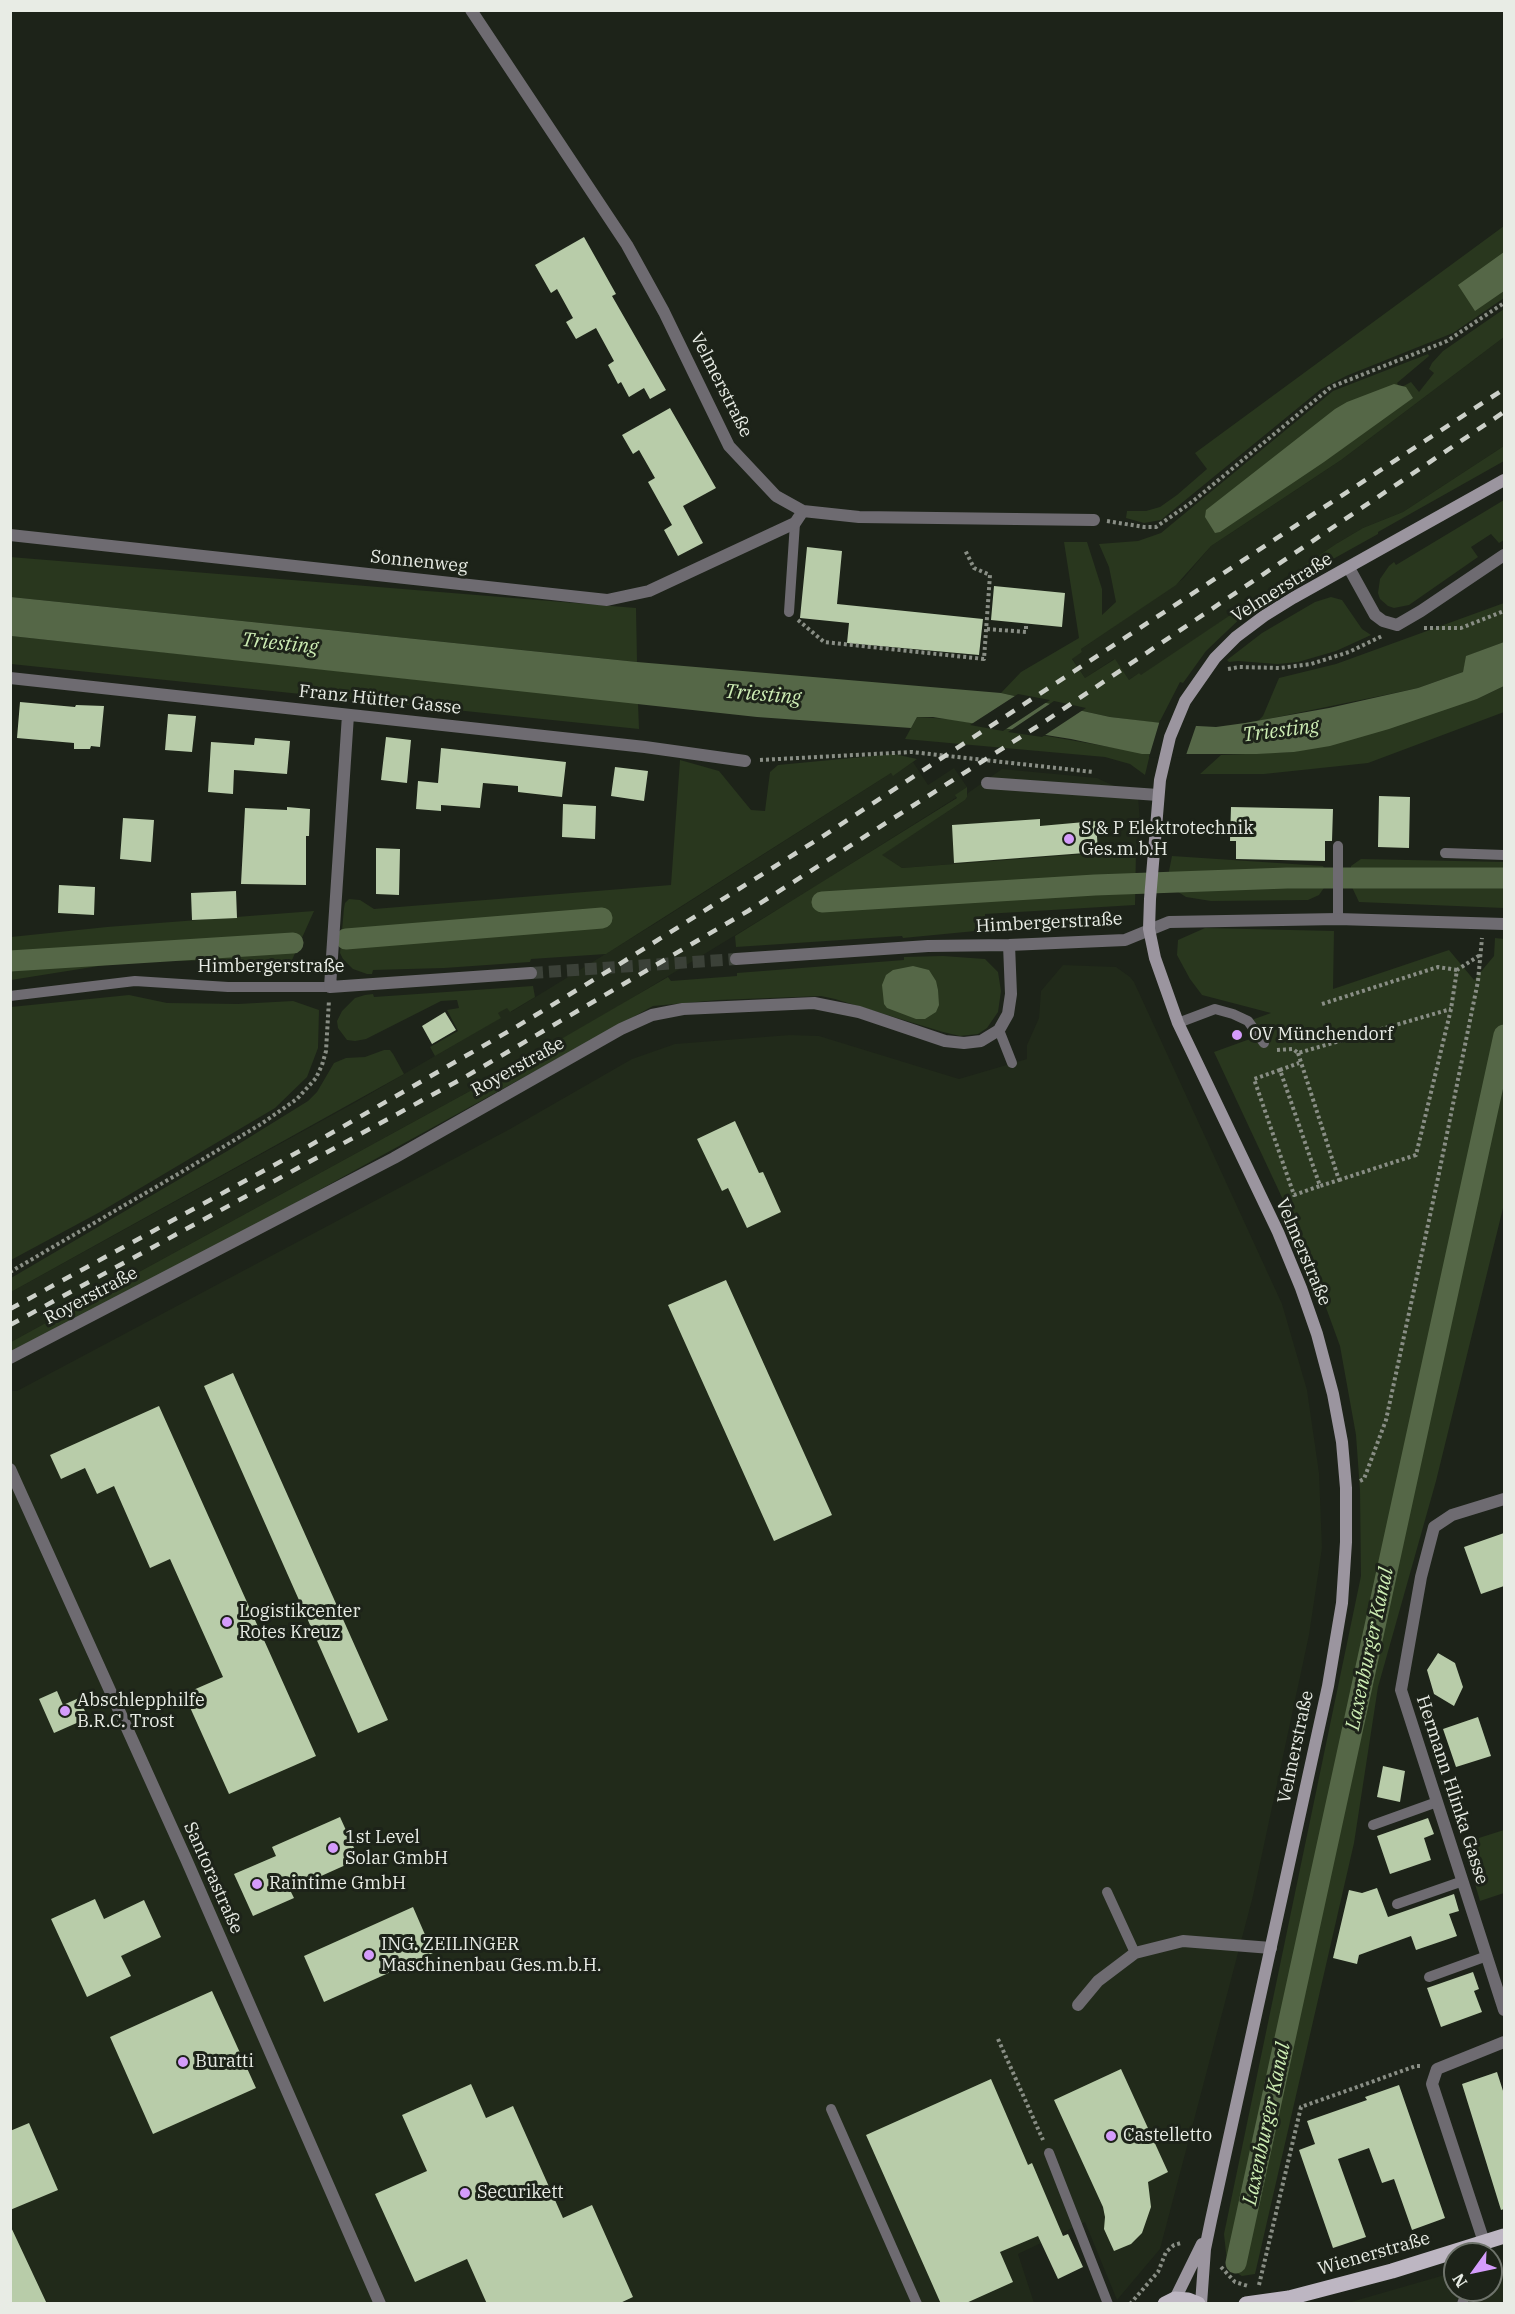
<!DOCTYPE html>
<meta charset="utf-8">
<style>
body{margin:0}
#map{position:relative;width:1515px;height:2314px;overflow:hidden;background:#1d2319;font-family:"IBM Plex Serif",serif}
canvas{display:block}
.frame{position:absolute;inset:0;border:12px solid #e8ece5;pointer-events:none}
.north{position:absolute;left:1443px;top:2242px;width:60px;height:60px;box-sizing:border-box;background:#1d2319;border:2px solid #6e736b;border-radius:50%;rotate:237deg;font-size:16px;font-weight:700;line-height:24px;text-align:center;color:#e8ece5}
.north::after{content:'';display:block;margin:auto;width:21px;height:27px;background:#d49cfb;clip-path:polygon(50% 0,100% 100%,50% 72%,0 100%)}
</style>
<div id="map">
<canvas width="1515" height="2314"></canvas>
<div class="frame"></div>
<div class="north">N</div>
</div>
<script>
const c = document.querySelector('canvas').getContext('2d');
c.lineJoin = 'round';
function fill(path, color) { c.fillStyle = color; c.fill(path, 'evenodd'); }
const poly = rows => new Path2D(rows.map(r => 'M' + r).join(''));
function trace(path, color, width, dash) { c.strokeStyle = color; c.lineWidth = width; c.lineCap = dash ? 'butt' : 'round'; c.setLineDash(dash || []); c.stroke(path); }
function label(font, color, halo, rows, align = 'center') {
  c.font = font + ' "IBM Plex Serif",serif'; c.lineWidth = 6; c.setLineDash([]); c.textBaseline = 'middle'; c.strokeStyle = halo; c.fillStyle = color; for (const [text, x, y, turn = 0] of rows) {
    c.save(); c.translate(x, y); c.rotate((+turn || 0) * Math.PI / 180); c.textAlign = isNaN(turn) ? turn : align; if (halo) c.strokeText(text, 0, 0); c.fillText(text, 0, 0); c.restore();
  }
}
const built = poly([
 [1504,337,1504,446,1403,512,1363,528,1336,544,1141,676,1139,673,1129,680,1114,659,1085,678,1072,658,1082,652,1081,649,1183,579,1211,546,1341,460],
 [913,762,928,785,954,768,967,787,956,795,957,797,816,886,619,1006,492,1079,11,1342,11,1292,356,1102,500,1018,498,1013,507,1007,511,1012,656,923,891,773,894,775],
 [1002,769,1097,778,1138,797,1140,820,1136,850,902,868,881,855,965,800,968,793],
 [1063,965,1116,967,1130,977,1134,982,1282,1304,1307,1390,1319,1473,1322,1548,1309,1635,1253,1896,1160,2249,1117,2300,1085,2222,1018,2254,1034,2303,11,2304,11,1391,17,1391,510,1129,632,1059,675,1044,790,1035,819,1036,959,1079,1027,1059,1027,1045,1039,1018,1041,991],
 [1500,2260,1504,2284,1504,2303,1344,2304,1455,2272,1455,2290,1491,2290,1491,2262]
]);
const green = poly([
 [1504,226,1504,298,1453,333,1346,376,1321,389,1161,520,1144,523,1126,518,1127,511,1146,511,1160,507,1177,495,1207,469,1195,453],
 [1504,309,1504,337,1341,460,1211,546,1176,585,1081,649,1082,652,1072,659,1085,678,1115,659,1129,680,1139,673,1141,675,1336,544,1363,528,1403,512,1504,446,1504,461,1378,532,1378,534,1290,583,1247,612,1206,651,1183,683,1180,682,1159,723,1110,717,1001,693,1021,672,1079,638,1064,542,1087,542,1102,589,1102,615,1116,602,1109,567,1099,544,1138,541,1161,533,1333,391,1428,354,1429,356,1397,383,1400,388,1411,382,1419,392,1434,373,1429,369,1432,363,1443,351],
 [1504,500,1504,540,1499,543,1491,534,1471,547,1478,557,1409,605,1394,608,1388,606,1380,599,1378,593,1380,579,1389,566,1394,562,1396,565],
 [10,557,636,608,637,662,11,597],
 [1331,597,1342,600,1362,629,1371,635,1336,651,1298,662,1277,664,1238,661,1229,662,1227,660,1262,633,1315,602],
 [1504,603,1504,642,1467,656,1463,672,1418,688,1390,694,1258,721,1263,716,1279,678,1336,664],
 [11,636,638,703,639,729,11,664],
 [1504,686,1504,712,1368,763,1264,774,1200,774,1221,755,1294,752,1477,699],
 [917,717,950,719,1150,754,1145,775,1130,764,1105,757,905,739],
 [894,754,917,759,893,776,891,773,606,954,531,959,530,962,444,968,373,970,372,974,367,974,353,969,343,959,340,953,344,908,345,903,349,899,360,900,374,909,671,885,680,760,719,771,751,810,765,811,770,772,778,765],
 [967,787,967,797,965,800,882,855,902,868,1136,850,1135,905,985,914,986,930,903,938,902,936,736,947,735,936,957,798,955,795],
 [1172,856,1323,866,1326,872,1326,885,1319,895,1308,900,1211,901,1186,897,1175,890,1168,876],
 [1361,859,1504,862,1504,908,1359,902,1350,883,1351,866],
 [314,911,292,960,130,961,11,980,11,937,107,927],
 [1205,928,1334,931,1333,989,1449,950,1474,980,1494,956,1495,938,1504,939,1504,1204,1436,1481,1378,1687,1354,1843,1255,2274,1242,2276,1230,2269,1227,2262,1224,2234,1361,1576,1360,1490,1356,1435,1340,1346,1300,1236,1214,1052,1250,1039,1246,1022,1271,1013,1202,995,1190,979,1177,955,1178,940],
 [943,956,985,959,998,972,1001,991,998,1012,987,1028,978,1034,960,1036,943,1032,835,999,821,996,718,1000,653,1006,272,1216,11,1354,11,1342,492,1079,668,977,671,981,737,976,737,973,904,960,904,957],
 [533,986,535,997,510,1012,507,1008,498,1013,501,1018,435,1056,430,1047,458,1031,447,1010,459,1008,457,1000,441,1001,366,1039,355,1041,347,1040,338,1028,337,1021,342,1011,355,998,365,995,373,994,374,997],
 [129,995,167,1003,238,1004,293,1001,319,1010,318,1048,307,1077,275,1108,100,1212,11,1260,11,1007],
 [384,1050,390,1050,393,1054,404,1074,11,1292,11,1278,229,1150,308,1101,317,1092,334,1063,346,1058,365,1057],
 [1504,1830,1504,1893,1480,1901,1463,1843]
]);
const water = poly([
 [1504,252,1504,291,1475,311,1458,285],
 [1394,384,1406,387,1413,398,1324,462,1220,532,1215,533,1205,517,1206,510,1335,409,1347,402],
 [11,597,637,662,1001,693,1110,717,1179,725,1216,727,1245,723,1329,708,1418,688,1463,672,1466,656,1504,642,1504,686,1477,699,1389,729,1330,746,1294,752,1257,754,1142,754,1071,739,933,717,917,717,911,728,757,717,11,636],
 [913,966,929,970,936,981,938,990,939,1005,936,1012,925,1019,916,1019,887,1008,884,1004,882,985,886,975,893,970]
]);
const pier = poly([
 [1018,694,1050,700,1003,731,970,725],
 [1054,701,1086,708,1042,737,1008,732],
 [1160,720,1197,723,1185,758,1149,757]
]);
const canal = poly([
 [822,902,1095,885,1287,878,1504,878],
 [346,939,602,918],
 [10,961,293,943],
 [1236,2263,1504,1035]
]);
const building = poly([
 [584,237,616,294,612,296,666,390,650,399,644,388,629,397,621,382,618,384,608,365,614,361,596,328,576,339,566,322,573,318,557,289,551,293,535,265],
 [670,408,716,488,683,506,703,543,678,556,664,530,672,525,648,482,655,478,639,450,633,454,622,435],
 [807,547,842,551,837,604,983,619,979,655,847,643,849,623,800,618],
 [994,586,1065,593,1062,627,991,620],
 [20,702,75,707,76,705,104,706,100,747,91,746,90,749,74,749,74,743,17,738],
 [168,714,196,716,192,752,165,750],
 [386,737,411,740,407,783,381,780],
 [255,738,290,741,287,774,234,770,233,794,208,792,211,742,254,745],
 [441,748,566,762,562,797,518,792,518,786,483,783,480,808,441,805,441,811,416,809,418,781,438,783],
 [615,767,648,771,644,801,611,796],
 [1379,796,1410,797,1409,848,1378,847],
 [563,804,596,806,595,839,562,837],
 [287,807,310,809,309,836,306,836,306,885,241,884,245,808,287,810],
 [1231,807,1333,809,1332,841,1325,841,1325,861,1236,859,1236,841,1230,841],
 [123,818,154,820,151,862,120,859],
 [1040,819,1040,826,1096,821,1098,852,954,863,952,825],
 [376,848,400,849,399,895,376,894],
 [59,885,95,887,94,915,58,913],
 [236,891,237,918,192,920,191,893],
 [445,1012,456,1030,432,1044,422,1026],
 [735,1121,759,1173,763,1172,781,1212,747,1228,728,1188,722,1191,697,1139],
 [726,1280,832,1515,774,1541,668,1305],
 [233,1373,388,1720,358,1733,204,1386],
 [159,1406,316,1756,229,1794,184,1694,223,1677,170,1559,150,1568,114,1486,97,1494,85,1468,61,1479,50,1455],
 [1504,1533,1504,1586,1481,1594,1464,1547],
 [1438,1653,1455,1663,1463,1687,1454,1706,1434,1694,1427,1670],
 [57,1691,63,1705,79,1698,88,1718,54,1733,39,1699],
 [1478,1717,1491,1756,1456,1767,1443,1729],
 [1383,1766,1405,1771,1400,1802,1377,1797],
 [340,1817,359,1859,290,1890,294,1898,253,1916,234,1874,276,1856,272,1847],
 [1428,1818,1434,1834,1424,1838,1431,1860,1390,1874,1377,1836],
 [1377,1888,1388,1917,1454,1894,1459,1911,1449,1914,1457,1936,1416,1950,1411,1936,1359,1955,1357,1964,1333,1958,1349,1890,1362,1893],
 [95,1899,104,1919,144,1900,161,1937,121,1956,131,1976,87,1997,51,1919],
 [413,1907,433,1953,324,2002,304,1956],
 [1473,1972,1479,1989,1474,1991,1482,2012,1441,2027,1427,1988],
 [212,1991,256,2088,153,2134,110,2037],
 [1121,2069,1168,2172,1148,2182,1151,2207,1142,2233,1131,2244,1114,2251,1104,2229,1105,2217,1103,2207,1054,2100],
 [1497,2072,1504,2094,1504,2209,1501,2210,1462,2084],
 [991,2079,1028,2165,1032,2163,1063,2236,1068,2234,1083,2267,1058,2279,1038,2236,1000,2252,1013,2282,964,2304,941,2304,866,2135],
 [471,2084,486,2118,513,2106,563,2218,592,2205,633,2297,618,2304,487,2304,467,2259,415,2282,375,2194,427,2171,402,2115],
 [1399,2085,1445,2218,1412,2230,1394,2179,1382,2183,1369,2148,1338,2159,1366,2237,1333,2248,1299,2150,1315,2144,1307,2121,1367,2100,1365,2097],
 [29,2123,58,2190,10,2210,10,2131],
 [10,2225,47,2304,10,2304]
]);
const streetTunnel = poly([
 [531,973,736,959]
]);
const path = poly([
 [1107,521,1144,527,1156,527,1192,502,1331,387,1447,341,1504,303],
 [798,620,824,642,984,659,990,575,974,568,965,550],
 [1424,628,1461,628,1504,611],
 [987,629,1026,632,1026,624],
 [1228,669,1239,667,1280,668,1311,664,1349,652,1382,636],
 [760,760,912,752,1093,772],
 [1322,1004,1438,967,1457,970],
 [1277,1050,1293,1049,1298,1053,1451,1009],
 [1298,1053,1339,1180,1320,1186,1280,1070,1299,1063],
 [1280,1070,1254,1079,1294,1195,1320,1186],
 [1339,1180,1416,1155,1451,1009,1457,970,1480,955],
 [10,1272,185,1170,261,1124,297,1099,316,1078,322,1065,326,1051,329,1000],
 [1360,1481,1364,1479,1386,1420,1437,1183,1478,981,1482,938],
 [998,2039,1043,2140],
 [1221,2267,1235,2282,1248,2286],
 [1259,2285,1301,2107,1416,2066,1422,2066],
 [1130,2304,1158,2272,1166,2252,1174,2245,1181,2243]
]);
const lane = poly([
 [789,612,795,523],
 [1445,853,1504,855],
 [1338,919,1338,846],
 [10,996,135,981,228,987,330,987],
 [1178,1023,1215,1009,1233,1014,1248,1021,1264,1043],
 [999,1030,1012,1063],
 [1373,1825,1437,1802],
 [1107,1892,1135,1953],
 [1397,1904,1463,1881],
 [1429,1977,1487,1956],
 [831,2109,917,2304],
 [1049,2153,1108,2304],
 [1462,2304,1467,2290]
]);
const street = poly([
 [471,10,627,245,664,312,729,446,776,496,803,511,859,517,1094,520],
 [10,535,607,600,649,591,795,523,803,511],
 [1349,568,1375,615,1383,621,1397,625,1421,611,1504,555],
 [10,678,645,747,745,761],
 [348,715,330,987,531,973],
 [987,783,1158,795],
 [736,959,928,946,1009,945,1125,940,1169,922,1338,919,1504,924],
 [10,1358,394,1158,621,1029,652,1015,683,1009,814,1003,859,1012,945,1041,964,1043,981,1041,999,1030,1008,1014,1011,994,1009,945],
 [10,1469,186,1859,380,2304],
 [1504,1499,1452,1515,1434,1527,1421,1577,1401,1690,1504,2010],
 [1078,2005,1098,1981,1135,1953,1183,1941,1271,1948],
 [1484,2242,1432,2084,1437,2069,1504,2042]
]);
const secondary = poly([
 [1175,2299,1202,2244],
 [1201,2304,1205,2249,1211,2220,1328,1686,1342,1603,1346,1542,1346,1488,1342,1442,1333,1394,1317,1334,1301,1288,1278,1232,1178,1023,1155,958,1149,929,1150,899,1160,780,1170,737,1185,701,1215,658,1236,637,1264,616,1293,598,1504,480]
]);
const primary = poly([
 [1165,2304,1175,2299,1188,2300,1198,2304],
 [1246,2304,1289,2298,1392,2271,1504,2236]
]);
const rail = poly([
 [10,1309,309,1146,516,1027,618,965,820,838,1504,389],
 [10,1325,465,1077,748,911,1044,722,1504,412]
]);
const markers = [
 [1069,839,6,"#d49cfb"],
 [1237,1035,6,"#d49cfb"],
 [227,1622,6,"#d49cfb"],
 [65,1711,6,"#d49cfb"],
 [333,1848,6,"#d49cfb"],
 [257,1884,6,"#d49cfb"],
 [369,1955,6,"#d49cfb"],
 [183,2062,6,"#d49cfb"],
 [1111,2136,6,"#d49cfb"],
 [465,2193,6,"#d49cfb"]
];
const streetNames = [
 ["Velmerstraße",721,385,63],
 ["Sonnenweg",419,562,6],
 ["Velmerstraße",1282,588,-32],
 ["Franz Hütter Gasse",380,700,6],
 ["Himbergerstraße",1049,923,-3],
 ["Himbergerstraße",271,967],
 ["Royerstraße",518,1067,-29],
 ["Velmerstraße",1303,1252,67],
 ["Royerstraße",91,1296,-28],
 ["Velmerstraße",1296,1747,-78],
 ["Hermann Hlinka Gasse",1452,1790,72],
 ["Santorastraße",213,1878,66],
 ["Wienerstraße",1374,2254,-16]
];
const poiNames = [
 ["S & P Elektrotechnik",1081,829],
 ["Ges.m.b.H",1081,850],
 ["OV Münchendorf",1249,1035],
 ["Logistikcenter",239,1612],
 ["Rotes Kreuz",239,1633],
 ["Abschlepphilfe",77,1701],
 ["B.R.C. Trost",77,1722],
 ["1st Level",345,1838],
 ["Solar GmbH",345,1859],
 ["Raintime GmbH",269,1884],
 ["ING. ZEILINGER",381,1945],
 ["Maschinenbau Ges.m.b.H.",381,1966],
 ["Buratti",195,2062],
 ["Castelletto",1123,2136],
 ["Securikett",477,2193]
];
const waterNames = [
 ["Triesting",280,644,6],
 ["Triesting",763,695,5],
 ["Triesting",1281,731,-7],
 ["Laxenburger Kanal",1370,1649,-78],
 ["Laxenburger Kanal",1267,2124,-78]
];
fill(built, '#212a1a');
fill(green, '#29371e');
fill(water, '#556747');
fill(pier, '#1d2319');
trace(canal, '#556747', 21);
fill(building, '#b8cca9');
trace(streetTunnel, '#3b4138', 12, [12, 6]);
trace(path, '#898e85', 4, [3, 3]);
trace(lane, '#6e6b71', 10);
trace(street, '#6e6b71', 12);
trace(secondary, '#9b959f', 12);
trace(primary, '#bdb6c2', 15);
trace(rail, '#ccd0c9', 4.5, [10, 10]);
for (const [x, y, r, color] of markers) { const dot = new Path2D(); dot.arc(x, y, r, 0, 2 * Math.PI); c.fillStyle = color; c.fill(dot); trace(dot, '#1d2319', 2); }
label('18px', '#e8ece5', '#1d2319', streetNames);
label('18px', '#e8ece5', '#1d2319', poiNames, 'left');
label('italic 20px', '#cdedb4', '#1d2319', waterNames);
</script>
